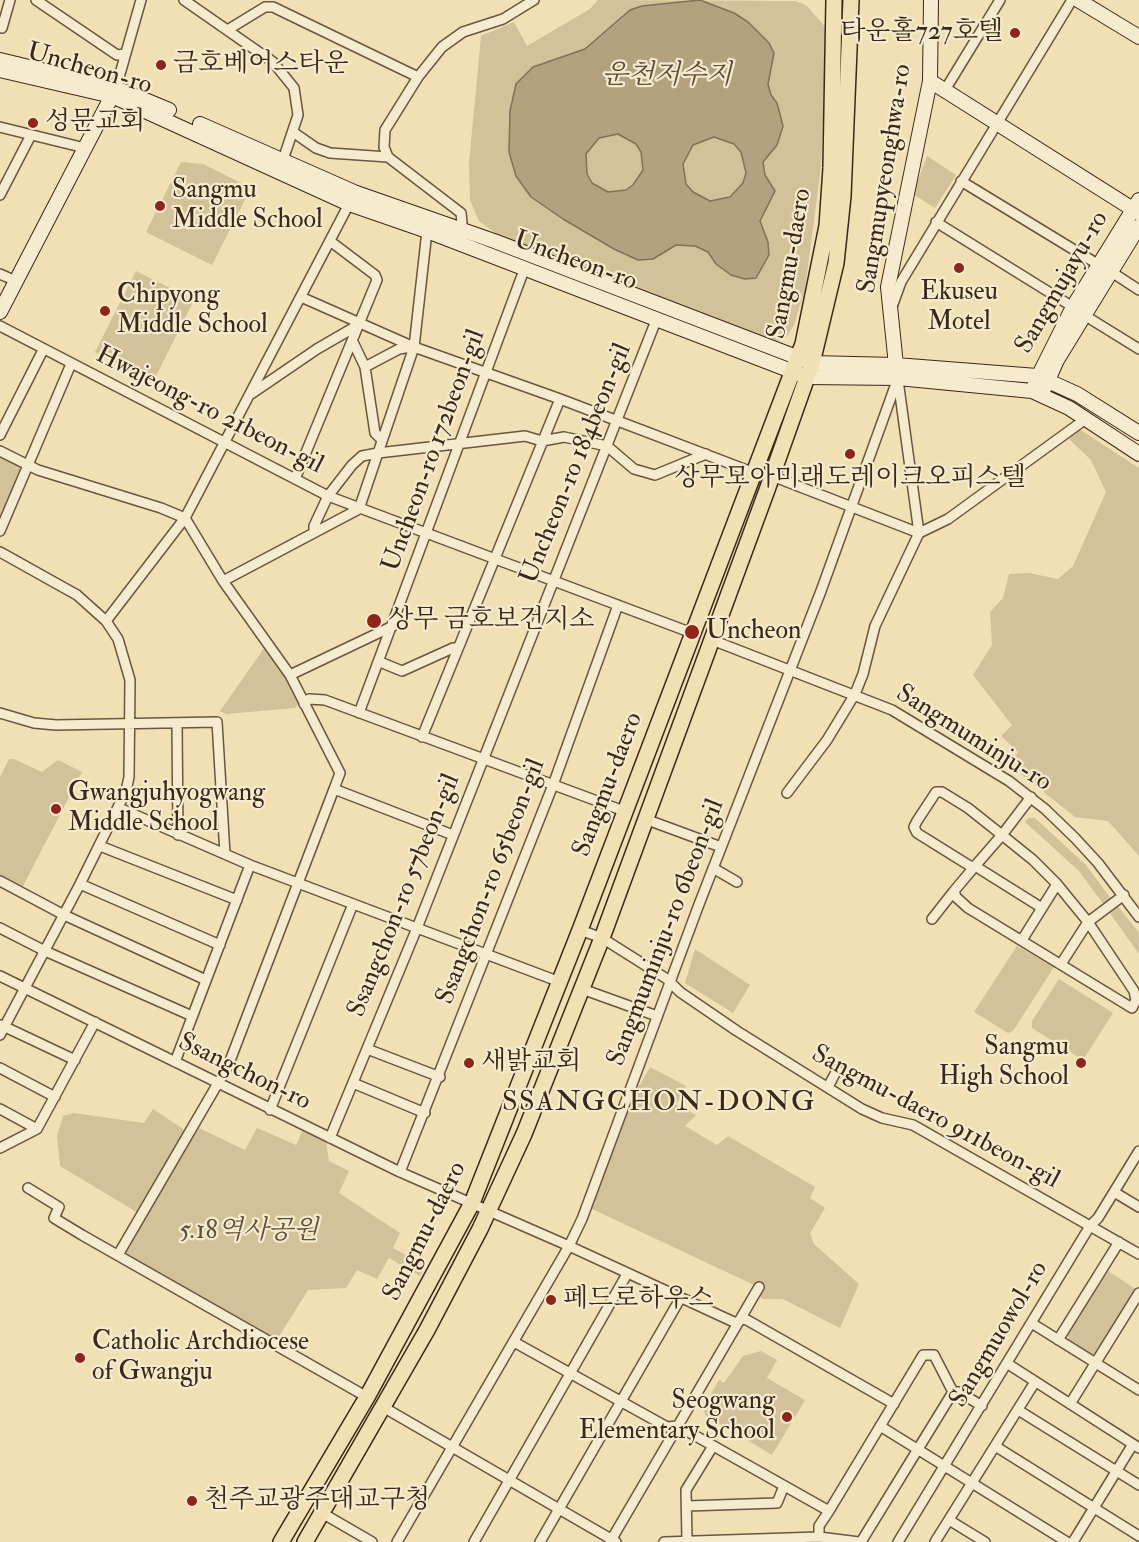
<!DOCTYPE html>
<meta charset="utf-8">
<style>
body{margin:0}
canvas{display:block;background:#f1e0b3}
</style>
<canvas width="1139" height="1542"></canvas>
<script>
const c = document.querySelector('canvas').getContext('2d');
c.lineJoin = 'round';
function fill(path, color) { c.fillStyle = color; c.fill(path, 'evenodd'); }
const poly = rows => new Path2D(rows.map(r => 'M' + r).join(''));
function trace(path, color, width, dash) { c.strokeStyle = color; c.lineWidth = width; c.lineCap = dash ? 'butt' : 'round'; c.setLineDash(dash || []); c.stroke(path); }
function label(font, color, halo, rows, align = 'center') {
  c.font = font + ' "IM FELL Double Pica","Noto Serif KR",serif'; c.lineWidth = 4.5; c.setLineDash([]); c.textBaseline = 'middle'; c.strokeStyle = halo; c.fillStyle = color; for (const [text, x, y, turn = 0] of rows) {
    c.save(); c.translate(x, y); c.rotate((+turn || 0) * Math.PI / 180); c.textAlign = isNaN(turn) ? turn : align; if (halo) c.strokeText(text, 0, 0); c.fillText(text, 0, 0); c.restore();
  }
}
const green = poly([
 [598,0,796,1,807,6,827,29,821,167,814,221,805,288,794,325,786,338,777,341,765,338,498,235,479,221,470,200,469,163,481,36,514,22,527,46,590,9],
 [927,156,956,175,935,208,913,194],
 [181,162,203,164,251,188,212,265,146,232],
 [136,271,194,300,153,382,95,352],
 [1079,429,1139,468,1139,856,1108,821,1075,817,1010,765,1018,752,1001,736,1012,725,973,675,992,645,990,612,1003,598,1009,574,1029,573,1058,579,1073,566,1106,492,1091,460,1068,438],
 [0,457,20,467,21,472,0,520],
 [265,647,286,673,299,703,295,708,226,714,220,711],
 [9,759,14,759,42,772,58,760,82,772,21,890,0,878,0,777],
 [1029,818,1035,818,1086,865,1112,900,1104,905,1079,871,1025,822],
 [1117,905,1139,933,1139,954,1109,912],
 [1017,946,1054,967,1013,1031,1008,1033,974,1012],
 [695,949,750,985,733,1013,685,983],
 [1059,979,1113,1013,1083,1060,1032,1028,1032,1021],
 [650,1067,686,1086,676,1105,696,1115,685,1126,717,1145,728,1136,815,1187,810,1198,825,1208,810,1233,814,1244,859,1284,840,1328,783,1299,762,1299,752,1284,590,1208,636,1083,640,1085],
 [153,1109,186,1131,174,1152,182,1156,199,1128,245,1150,257,1128,296,1145,303,1130,326,1142,329,1161,349,1171,339,1193,400,1233,393,1248,425,1265,420,1276,389,1258,377,1279,357,1270,346,1288,308,1290,275,1343,126,1256,126,1249,145,1217,60,1166,57,1136,63,1116,74,1113,144,1123],
 [1108,1271,1137,1290,1098,1353,1092,1356,1069,1342,1068,1335],
 [761,1351,777,1360,767,1378,805,1400,772,1455,705,1415,703,1408,719,1380,724,1383,743,1356]
]);
const water = poly([
 [700,0,734,13,748,22,769,43,774,53,768,84,771,95,777,103,783,126,777,145,763,162,765,175,775,191,760,221,768,242,769,255,756,278,745,279,731,275,716,264,708,252,695,246,676,245,653,259,638,260,614,249,563,219,531,197,516,176,509,152,510,111,516,84,533,67,585,49,630,10,642,6,700,0],
 [618,134,636,144,641,152,643,170,633,185,626,190,608,192,592,183,587,174,586,154,599,138,618,134],
 [714,137,734,144,741,152,746,173,743,183,730,197,710,201,693,192,686,184,683,164,693,145,714,137]
]);
const street = poly([
 [36,0,117,55,125,54],
 [184,0,273,62,294,88,298,115,283,160],
 [2,28,10,0],
 [229,29,265,7,273,7,418,77],
 [116,88,141,0],
 [945,90,1000,0],
 [0,127,85,148],
 [293,132,316,148,330,153,388,157],
 [961,181,1099,265],
 [0,195,31,135],
 [936,222,1073,307],
 [463,233,461,213,388,157,384,147,385,130,418,77,442,47,463,32,503,19,534,0],
 [1110,271,1139,290],
 [0,274,16,281],
 [301,297,414,347,560,399,752,472],
 [892,307,901,282,1072,0],
 [1084,315,1139,349],
 [0,326,328,496,692,633],
 [353,342,365,367,375,433,382,440],
 [365,367,399,349,411,347],
 [251,394,317,349,360,324],
 [0,435,43,350],
 [0,451,38,470,161,508,185,518,223,581,290,675,340,773,334,789],
 [772,476,919,533,948,519,1087,418],
 [295,479,377,280,375,275,330,241],
 [0,531,71,364],
 [314,532,314,526,328,496,352,465,362,456,378,453,525,436,542,441,564,437,607,446,634,469,655,475,706,454],
 [0,552,77,595,106,621,118,639,130,680,129,777,126,791,80,884,0,1035],
 [223,581,359,509,414,347,427,231],
 [106,621,185,518,349,204],
 [712,640,892,710,1009,781,1045,809,1075,838,1098,863,1139,917],
 [380,662,402,671,453,648,458,649],
 [290,675,393,626],
 [304,704,309,699,325,700,624,811],
 [0,713,34,723,56,725,217,722,225,854],
 [359,713,524,270],
 [177,723,178,835],
 [422,737,560,399],
 [787,793,827,740,855,694,863,674,875,626,919,533,898,380],
 [1031,797,1002,835,975,866,954,891,956,897,968,908,1132,1008,1136,1000,1134,991,1088,922,1057,884,1033,860,1002,835,968,808,942,792,936,792,917,821,914,827,917,833,970,866,975,866,1042,908],
 [119,808,250,865,560,982],
 [645,819,721,847],
 [100,846,237,900],
 [713,868,737,882],
 [0,881,64,915,206,980],
 [80,884,220,945],
 [932,919,954,891],
 [0,928,45,951,192,1016],
 [580,930,602,938,667,979,680,992,737,1031,862,1109,882,1118,913,1125,1139,1254],
 [1022,940,1057,884],
 [1061,964,1088,922,1124,895],
 [0,976,400,1172,569,1246,736,1323,741,1319,747,1320,894,1404],
 [582,989,657,1016],
 [1,1025,75,1060],
 [367,1049,440,1077],
 [175,1062,250,865],
 [0,1068,55,1097],
 [353,1083,425,1113],
 [828,1087,837,1070],
 [0,1109,37,1129],
 [270,1110,353,904],
 [330,1138,417,928,657,318],
 [0,1148,37,1129,95,1022],
 [400,1172,553,785,618,605],
 [28,1188,59,1207,54,1218,82,1235,367,1397],
 [1114,1192,1139,1207],
 [118,1255,228,1066,334,789,453,835],
 [1033,1324,1139,1390],
 [1058,1340,1119,1242],
 [514,1342,667,1427,678,1426,829,1511,923,1355,934,1355,953,1392,861,1542],
 [1008,1364,1139,1448],
 [953,1392,959,1392,982,1406],
 [1070,1404,1139,1293],
 [383,1407,616,1542],
 [1018,1410,1139,1485],
 [880,1426,1067,1542],
 [995,1446,1139,1536],
 [687,1506,777,1503,784,1486],
 [322,1513,372,1542],
 [949,1520,985,1542],
 [819,1537,819,1526,829,1511],
 [687,1541,686,1490,713,1446],
 [397,1542,569,1246,582,1219,698,907,821,591,898,378],
 [474,1542,627,1274],
 [540,1542,680,1299],
 [610,1542,759,1287],
 [664,1542,819,1537,859,1542],
 [898,1542,1090,1226,1098,1218,1139,1151],
 [935,1542,1035,1382],
 [1073,1542,1133,1444]
]);
const secondary = poly([
 [1078,0,1139,37],
 [0,60,116,88,169,110],
 [0,70,112,96,349,204,427,231,807,377,898,378,1032,391,1069,408,1139,454],
 [930,81,1139,213],
 [200,124,354,192,494,241,812,363,896,365,1037,376,1077,394,1139,433],
 [0,312,115,90],
 [896,365,888,287,930,81,931,0],
 [1035,383,1073,307,1139,200],
 [1045,387,1057,360,1139,226]
]);
const primary = poly([
 [281,1542,367,1397,472,1203,580,930,803,344,827,226,831,168,834,0],
 [305,1542,427,1330,480,1229,524,1134,602,938,767,490,812,363,836,263,843,196,851,0]
]);
const markers = [
 [1015,33,6,"#8f2418"],
 [161,65,6,"#8f2418"],
 [33,123,6,"#8f2418"],
 [160,206,6,"#8f2418"],
 [959,268,6,"#8f2418"],
 [105,311,6,"#8f2418"],
 [850,454,6,"#8f2418"],
 [374,621,8,"#8f2418"],
 [692,632,8,"#8f2418"],
 [56,809,6,"#8f2418"],
 [469,1063,6,"#8f2418"],
 [1081,1063,6,"#8f2418"],
 [551,1300,6,"#8f2418"],
 [80,1358,6,"#8f2418"],
 [787,1417,6,"#8f2418"],
 [192,1501,6,"#8f2418"]
];
const poiNames = [
 ["타운홀727호텔",1003,33,"right"],
 ["금호베어스타운",173,65],
 ["성문교회",45,123],
 ["Sangmu",172,191],
 ["Middle School",172,221],
 ["Ekuseu",959,293,"center"],
 ["Motel",959,323,"center"],
 ["Chipyong",117,296],
 ["Middle School",117,326],
 ["상무모아미래도레이크오피스텔",850,479,"center"],
 ["상무 금호보건지소",388,621],
 ["Uncheon",706,632],
 ["Gwangjuhyogwang",68,794],
 ["Middle School",68,824],
 ["Sangmu",1069,1048,"right"],
 ["High School",1069,1078,"right"],
 ["새밝교회",481,1063],
 ["페드로하우스",563,1300],
 ["Catholic Archdiocese",92,1343],
 ["of Gwangju",92,1373],
 ["Seogwang",775,1402,"right"],
 ["Elementary School",775,1432,"right"],
 ["천주교광주대교구청",204,1501]
];
const streetNames = [
 ["Uncheon-ro",89,70,16],
 ["Sangmupyeonghwa-ro",886,179,-81],
 ["Uncheon-ro",575,262,20],
 ["Sangmu-daero",791,264,-80],
 ["Sangmujayu-ro",1063,283,-60],
 ["Hwajeong-ro 21beon-gil",209,411,27],
 ["Uncheon-ro 172beon-gil",435,451,-70],
 ["Uncheon-ro 184beon-gil",577,464,-68],
 ["Sangmuminju-ro",973,739,32],
 ["Sangmu-daero",609,785,-69],
 ["Ssangchon-ro 65beon-gil",492,882,-69],
 ["Ssangchon-ro 57beon-gil",405,896,-68],
 ["Sangmuminju-ro 6beon-gil",667,933,-69],
 ["Ssangchon-ro",244,1073,26],
 ["Sangmu-daero 911beon-gil",935,1118,28],
 ["Sangmu-daero",426,1232,-63],
 ["Sangmuowol-ro",1000,1335,-59]
];
const parkNames = [
 ["5.18역사공원",249,1232]
];
const waterNames = [
 ["운천저수지",667,77]
];
const quarterNames = [
 ["SSANGCHON-DONG",659,1104]
];
fill(green, '#d2c199');
fill(water, '#b3a17f');
trace(water, '#837056', 1.5);
trace(street, '#695540', 12);
trace(secondary, '#3c2719', 16);
trace(primary, '#3c2719', 18);
trace(street, '#f6ebce', 9);
trace(secondary, '#f6ebce', 14);
trace(primary, '#f1e0b3', 15);
for (const [x, y, r, color] of markers) { const dot = new Path2D(); dot.arc(x, y, r, 0, 2 * Math.PI); c.fillStyle = color; c.fill(dot); trace(dot, '#f6ebce', 2); }
label('26px', '#3c2719', '#f6ebce', poiNames, 'left');
label('26px', '#3c2719', '#f6ebce', streetNames);
label('italic 26px', '#624e39', '#f6ebce', parkNames);
label('italic 27px', '#604c38', '#f6ebce', waterNames);
c.letterSpacing = '1.5px';
label('28px', '#3c2719', '#f6ebce', quarterNames);
c.letterSpacing = '0px';
</script>
